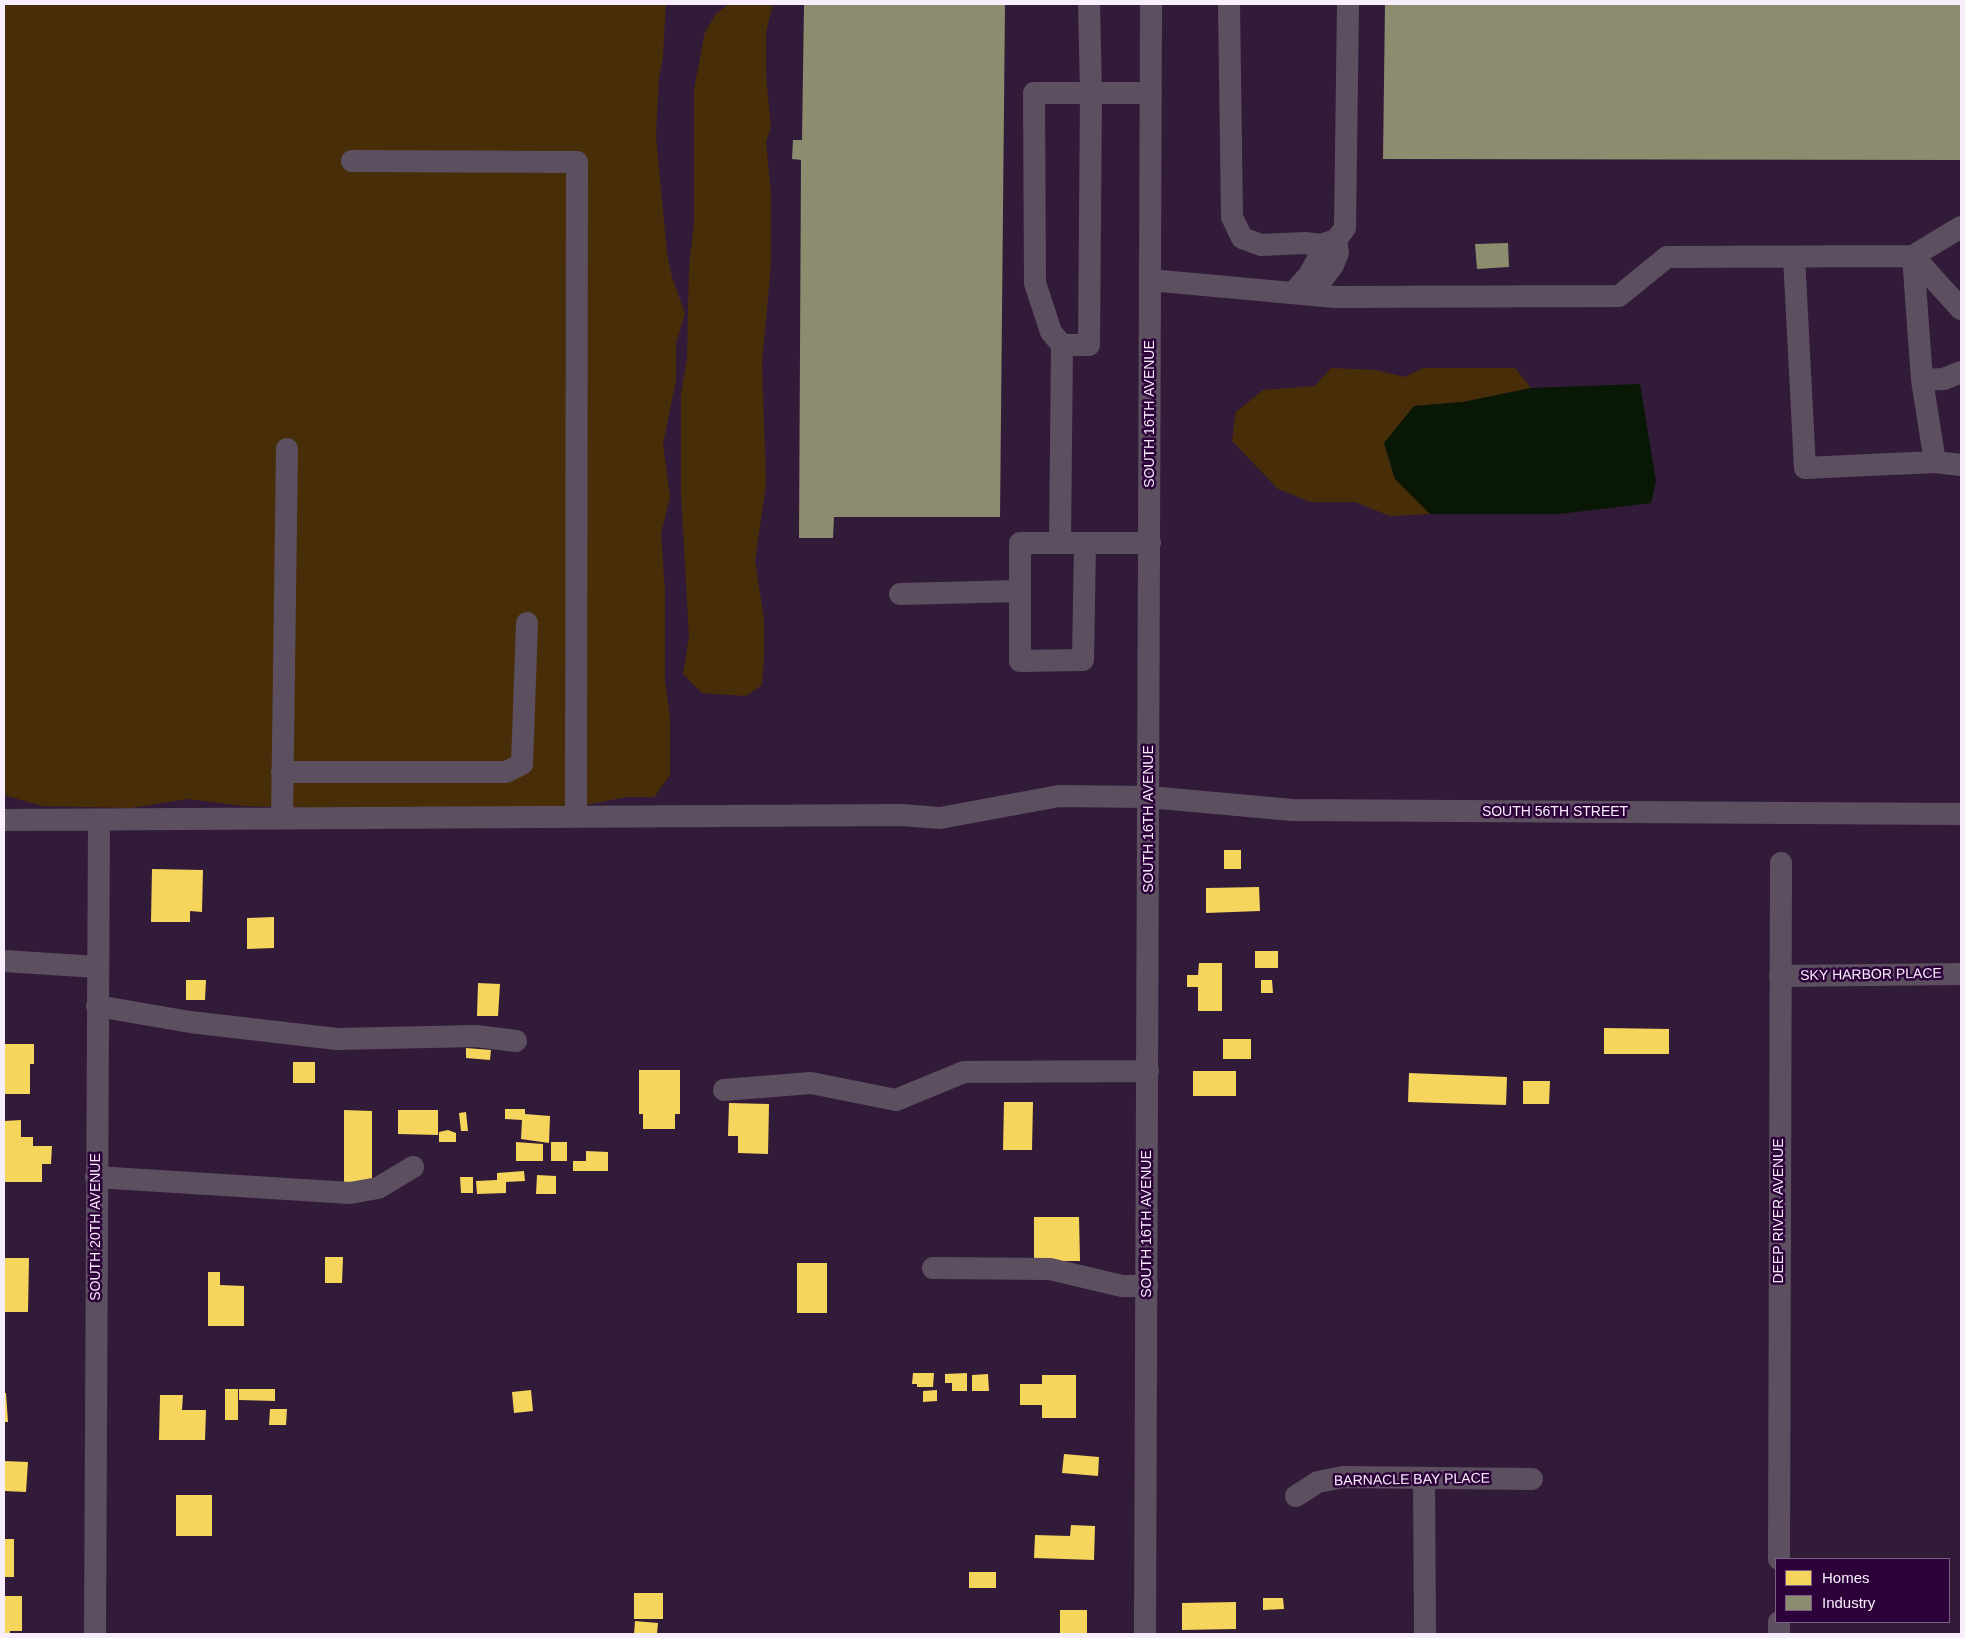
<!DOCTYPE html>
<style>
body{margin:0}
#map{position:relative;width:1965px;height:1638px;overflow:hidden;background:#321b38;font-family:Arial,sans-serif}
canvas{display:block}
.frame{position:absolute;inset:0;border:5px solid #f7edfb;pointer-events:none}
.legend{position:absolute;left:1775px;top:1558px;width:175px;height:65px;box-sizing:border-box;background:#2d023a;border:1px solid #7e6087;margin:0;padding:6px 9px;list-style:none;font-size:15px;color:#f7edfb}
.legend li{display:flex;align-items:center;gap:10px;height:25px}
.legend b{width:25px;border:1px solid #7e6087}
</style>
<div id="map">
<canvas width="1965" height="1638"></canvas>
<div class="frame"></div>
<ul class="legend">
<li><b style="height:14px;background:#f6d55c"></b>Homes</li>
<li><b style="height:14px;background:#8c8c6e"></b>Industry</li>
</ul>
</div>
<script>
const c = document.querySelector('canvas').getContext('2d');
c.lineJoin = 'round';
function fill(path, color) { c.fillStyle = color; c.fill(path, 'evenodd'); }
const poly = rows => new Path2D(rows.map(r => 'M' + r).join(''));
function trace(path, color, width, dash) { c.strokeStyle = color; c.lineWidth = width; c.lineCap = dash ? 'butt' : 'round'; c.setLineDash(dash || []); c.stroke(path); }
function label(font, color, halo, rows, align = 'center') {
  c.font = font + ' Arial,sans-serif'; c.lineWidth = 5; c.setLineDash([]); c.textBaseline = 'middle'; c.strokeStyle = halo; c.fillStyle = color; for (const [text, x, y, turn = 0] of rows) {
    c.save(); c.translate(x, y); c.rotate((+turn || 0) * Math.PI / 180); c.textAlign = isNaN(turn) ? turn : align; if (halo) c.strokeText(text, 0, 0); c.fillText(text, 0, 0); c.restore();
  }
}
const green = poly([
 [4,4,666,4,663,56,659,78,656,136,667,253,672,277,685,314,676,343,676,380,663,444,670,497,661,533,665,592,665,680,670,718,670,775,654,797,626,797,591,804,543,808,387,810,244,806,187,799,130,808,42,806,4,795],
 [729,4,773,4,766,32,766,76,771,127,766,142,771,193,771,264,762,363,766,484,755,561,764,619,764,658,762,685,746,696,702,693,683,674,689,636,681,493,681,394,687,358,689,268,694,222,694,89,705,32,716,14],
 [1331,368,1375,370,1405,377,1423,368,1515,368,1531,388,1463,402,1414,406,1384,444,1395,479,1430,514,1390,516,1355,502,1311,502,1278,489,1232,441,1236,412,1263,390,1315,386]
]);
const water = poly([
 [1640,384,1656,481,1651,503,1559,514,1430,514,1395,479,1384,443,1414,406,1463,402,1531,388]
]);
const homes = poly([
 [1224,850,1241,850,1241,869,1224,869],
 [152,869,203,870,202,912,190,911,190,922,151,922],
 [1259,887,1260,911,1206,913,1206,888],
 [274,917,274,948,247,949,247,918],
 [1255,951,1278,951,1278,968,1255,968],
 [1199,963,1222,963,1222,1011,1198,1011,1198,987,1187,987,1187,975,1198,975],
 [186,980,206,980,205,1000,186,1000],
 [1261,980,1272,980,1273,993,1261,993],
 [478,983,500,984,498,1016,477,1016],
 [1604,1028,1669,1029,1669,1054,1604,1054],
 [1223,1039,1251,1039,1251,1059,1223,1059],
 [4,1044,34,1044,34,1064,30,1064,30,1094,4,1094],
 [466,1048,491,1050,490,1060,466,1058],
 [293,1062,315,1062,315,1083,293,1083],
 [639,1070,680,1070,680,1114,675,1114,675,1129,643,1129,643,1114,639,1114],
 [1193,1071,1236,1071,1236,1096,1193,1096],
 [1409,1073,1507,1077,1506,1105,1408,1102],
 [1523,1081,1550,1081,1549,1104,1523,1104],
 [1004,1102,1033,1102,1032,1150,1003,1150],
 [729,1103,769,1104,768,1154,738,1153,738,1136,728,1136],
 [505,1109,525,1109,525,1114,550,1116,549,1143,521,1139,522,1120,505,1119],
 [344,1110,372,1111,372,1182,344,1182],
 [398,1110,438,1110,438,1135,398,1134],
 [466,1112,468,1131,461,1131,459,1113],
 [21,1120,21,1137,33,1137,33,1146,52,1146,51,1164,42,1164,42,1182,4,1182,4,1121],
 [448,1130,456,1133,456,1142,439,1142,439,1132],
 [516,1142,543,1144,543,1161,516,1161],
 [551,1142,567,1142,567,1161,551,1161],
 [586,1151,608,1152,608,1171,573,1171,573,1161,586,1161],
 [524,1171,525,1181,506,1182,506,1193,477,1194,476,1181,497,1180,497,1173],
 [537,1175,556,1176,556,1194,536,1194],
 [460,1177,473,1177,473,1193,461,1193],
 [1034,1217,1079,1217,1080,1261,1034,1261],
 [325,1257,343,1257,342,1283,325,1283],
 [4,1258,29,1258,28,1312,4,1312],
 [797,1263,827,1263,827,1313,797,1313],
 [208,1272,220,1272,220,1285,244,1286,244,1326,208,1326],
 [913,1373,934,1373,933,1387,917,1387,917,1384,912,1384],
 [967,1373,967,1391,952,1391,952,1383,945,1383,945,1374],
 [988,1374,989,1391,972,1391,972,1375],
 [1042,1375,1076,1375,1076,1418,1042,1418,1042,1405,1020,1405,1020,1384,1042,1384],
 [225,1389,238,1389,238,1420,225,1420],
 [239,1389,275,1389,275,1401,239,1400],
 [531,1390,533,1411,514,1413,512,1392],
 [937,1390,937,1401,923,1402,923,1391],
 [4,1393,6,1393,8,1422,4,1422],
 [160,1395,183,1395,182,1410,206,1410,205,1440,159,1440],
 [270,1409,287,1409,286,1425,269,1425],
 [1064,1454,1099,1457,1098,1476,1062,1473],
 [4,1461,28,1462,26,1492,4,1491],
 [176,1495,212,1495,212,1536,176,1536],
 [1071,1525,1095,1526,1094,1560,1034,1558,1035,1535,1070,1536],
 [4,1539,14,1539,14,1577,4,1577],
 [969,1572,996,1572,996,1588,969,1588],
 [634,1593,663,1593,663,1619,634,1619],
 [4,1596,22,1596,22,1631,10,1631,10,1634,4,1634],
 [1263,1598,1283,1598,1284,1609,1263,1610],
 [1236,1602,1236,1629,1182,1630,1182,1603],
 [1060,1610,1087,1610,1087,1634,1060,1634],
 [635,1621,658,1623,657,1634,634,1634]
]);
const industry = poly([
 [804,4,1005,4,1000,517,834,517,833,538,799,538,801,160,792,159,793,140,802,140],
 [1385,4,1961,4,1961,160,1383,159],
 [1508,243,1509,267,1477,269,1475,244]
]);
const minor = poly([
 [1229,4,1232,217,1242,238,1261,245,1305,243,1321,245],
 [352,161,577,162,576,817],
 [1961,227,1913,256,1961,309],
 [1336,240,1345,228,1348,4],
 [1794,257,1805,468,1935,462,1922,380],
 [1150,280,1335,297,1619,296,1667,257,1913,256,1922,380,1944,379,1961,372],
 [1293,293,1309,275,1319,257,1321,245,1336,240,1338,253,1333,265,1311,295],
 [1062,345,1089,345,1091,93,1089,4],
 [1935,462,1961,465],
 [1060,543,1020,543,1020,661,1083,660,1085,543],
 [1150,543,1060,543,1062,345,1051,332,1035,283,1034,93,1151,93],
 [900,594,1019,591],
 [282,772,506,772,522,764,527,623],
 [282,818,287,449],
 [4,820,901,815,940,818,1059,796,1149,797,1292,810,1961,814],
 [4,961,97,967],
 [1780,976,1961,974],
 [97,1006,190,1022,337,1039,476,1036,516,1041],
 [724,1090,811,1083,896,1100,964,1072,1148,1071],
 [96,1177,350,1193,378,1188,413,1167],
 [933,1268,1050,1269,1122,1286,1147,1286],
 [1424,1479,1425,1634],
 [1296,1496,1318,1482,1343,1477,1532,1479],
 [1779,1559,1781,863],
 [1779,1622,1779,1634],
 [95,1634,99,820],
 [1145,1634,1151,4]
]);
const streetNames = [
 ["SOUTH 16TH AVENUE",1150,414,-90],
 ["SOUTH 56TH STREET",1555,812],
 ["SOUTH 16TH AVENUE",1149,819,-90],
 ["SKY HARBOR PLACE",1871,975,-1],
 ["DEEP RIVER AVENUE",1779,1211,-90],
 ["SOUTH 16TH AVENUE",1147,1224,-90],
 ["SOUTH 20TH AVENUE",96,1227,-90],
 ["BARNACLE BAY PLACE",1412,1480,-1]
];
fill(green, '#482e08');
fill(water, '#081805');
fill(homes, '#f6d55c');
fill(industry, '#8c8c6e');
trace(minor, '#5c5060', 22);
label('14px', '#f7edfb', '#2d023a', streetNames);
</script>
